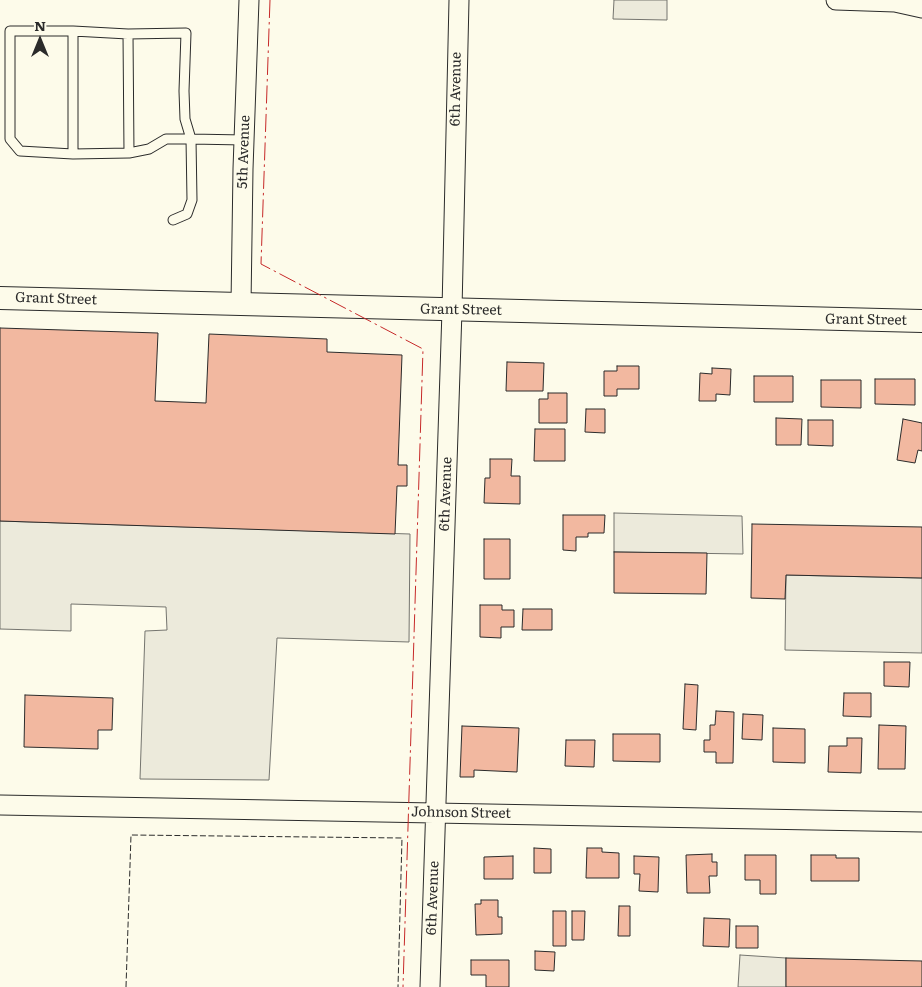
<!DOCTYPE html>
<style>
body{margin:0}
#map{position:relative;width:922px;height:987px;overflow:hidden;background:#fdfbea;font-family:Literata,serif}
canvas{display:block}
.north{position:absolute;left:15px;top:15px;width:50px;height:50px;-webkit-text-stroke:4px #fdfbea;paint-order:stroke;rotate:0deg;font-size:14px;font-weight:700;line-height:20px;text-align:center;color:#2b2b2b}
.north::after{content:'';display:block;margin:auto;width:18px;height:22px;background:#2b2b2b;clip-path:polygon(50% 0,100% 100%,50% 72%,0 100%)}
</style>
<div id="map">
<canvas width="922" height="987"></canvas>
<div class="north">N</div>
</div>
<script>
const c = document.querySelector('canvas').getContext('2d');
c.lineJoin = 'round';
function fill(path, color) { c.fillStyle = color; c.fill(path, 'evenodd'); }
const poly = rows => new Path2D(rows.map(r => 'M' + r).join(''));
function trace(path, color, width, dash) { c.strokeStyle = color; c.lineWidth = width; c.lineCap = dash ? 'butt' : 'round'; c.setLineDash(dash || []); c.stroke(path); }
function label(font, color, halo, rows, align = 'center') {
  c.font = font + ' Literata,serif'; c.lineWidth = 4; c.setLineDash([]); c.textBaseline = 'middle'; c.strokeStyle = halo; c.fillStyle = color; for (const [text, x, y, turn = 0] of rows) {
    c.save(); c.translate(x, y); c.rotate((+turn || 0) * Math.PI / 180); c.textAlign = isNaN(turn) ? turn : align; if (halo) c.strokeText(text, 0, 0); c.fillText(text, 0, 0); c.restore();
  }
}
const parking = poly([
 [614,0,667,0,667,20,613,19,614,0],
 [614,513,742,516,743,554,614,552,614,513],
 [0,521,410,534,409,642,277,638,269,780,140,779,145,631,167,630,166,607,71,604,71,631,0,629,0,521],
 [786,575,922,578,922,653,785,650,786,575],
 [740,955,786,958,786,987,738,987,740,955]
]);
const building = poly([
 [0,328,158,333,155,401,206,403,209,334,327,339,327,352,402,355,398,465,407,465,407,486,397,486,395,534,0,521,0,328],
 [507,362,544,363,543,391,506,391,507,362],
 [617,366,639,366,639,389,617,389,617,396,604,396,604,371,617,371,617,366],
 [712,368,731,369,730,395,716,394,716,401,699,401,700,373,712,374,712,368],
 [754,376,793,376,793,402,754,402,754,376],
 [875,379,915,379,915,405,875,404,875,379],
 [821,380,861,380,861,408,821,407,821,380],
 [548,393,567,393,567,423,539,423,539,399,548,399,548,393],
 [586,409,605,409,605,433,585,432,586,409],
 [776,418,802,419,801,445,776,445,776,418],
 [903,419,922,423,922,451,918,450,915,463,897,460,903,419],
 [808,420,833,420,833,446,808,445,808,420],
 [535,429,565,429,565,461,534,461,535,429],
 [490,459,512,459,511,476,520,476,520,504,484,503,485,478,490,478,490,459],
 [563,515,605,515,604,533,588,533,588,537,576,537,576,551,563,550,563,515],
 [752,524,922,527,922,578,786,575,785,599,751,598,752,524],
 [484,539,510,539,510,579,484,579,484,539],
 [614,552,707,553,706,594,614,593,614,552],
 [480,605,502,605,502,610,514,610,514,627,501,627,501,638,480,637,480,605],
 [523,609,552,609,552,630,522,630,523,609],
 [884,662,910,662,909,687,884,686,884,662],
 [685,684,698,685,696,730,683,729,685,684],
 [844,693,871,693,871,717,843,716,844,693],
 [25,695,113,698,112,730,98,730,98,749,24,747,25,695],
 [716,711,734,712,733,763,716,763,716,752,704,752,704,740,710,740,710,725,715,725,716,711],
 [743,714,763,715,762,740,742,739,743,714],
 [879,725,906,726,905,769,878,769,879,725],
 [462,726,519,728,517,772,474,770,474,777,460,777,462,726],
 [773,728,805,729,805,763,773,762,773,728],
 [613,734,660,734,660,762,613,761,613,734],
 [847,738,862,738,861,773,828,772,829,746,847,746,847,738],
 [566,740,595,740,594,767,565,766,566,740],
 [534,848,551,849,551,873,534,873,534,848],
 [587,848,602,848,602,852,619,853,619,878,586,878,587,848],
 [712,854,712,862,717,862,717,876,709,876,710,893,687,893,686,855,712,854],
 [745,855,776,855,776,894,760,894,760,880,745,880,745,855],
 [811,855,836,855,836,858,859,858,859,881,811,881,811,855],
 [513,856,513,879,484,879,484,857,513,856],
 [634,856,659,857,658,892,639,891,640,874,634,874,634,856],
 [481,900,498,900,498,917,502,917,502,934,476,935,475,904,481,904,481,900],
 [619,906,630,906,630,936,618,936,619,906],
 [553,911,566,911,566,946,553,946,553,911],
 [572,911,585,911,584,940,572,940,572,911],
 [704,918,730,919,729,947,703,946,704,918],
 [736,926,758,926,758,948,736,948,736,926],
 [535,951,555,952,554,971,535,970,535,951],
 [786,958,922,961,922,987,786,987,786,958],
 [471,960,509,960,509,987,486,987,486,975,471,975,471,960]
]);
const service = poly([
 [10,31,73,31,128,34,186,33,184,91,185,119,191,139,166,139,149,149,129,153,73,154,20,151,10,139,10,31],
 [73,31,73,154],
 [128,34,129,153],
 [173,220,187,214,192,200,191,139,244,140]
]);
const minor = poly([
 [836,0,895,2,922,8],
 [241,304,243,169,249,0],
 [0,805,922,822],
 [430,987,452,310,459,0]
]);
const tertiary = poly([
 [0,298,922,321]
]);
const fence = poly([
 [126,987,131,835,402,838,398,987]
]);
const power = poly([
 [270,0,261,264,423,349,403,987]
]);
const streetNames = [
 ["6th Avenue",456,89,-89],
 ["5th Avenue",244,152,-88],
 ["Grant Street",56,299,2],
 ["Grant Street",461,310,1],
 ["Grant Street",866,320,1],
 ["6th Avenue",446,494,-88],
 ["Johnson Street",461,813,1],
 ["6th Avenue",433,898,-88]
];
fill(parking, '#eceadb');
trace(parking, '#74746e', 1);
fill(building, '#f2b8a0');
trace(building, '#2b2b2b', 1);
trace(service, '#2b2b2b', 11);
trace(minor, '#2b2b2b', 21);
trace(tertiary, '#2b2b2b', 24);
trace(service, '#fdfbea', 9);
trace(minor, '#fdfbea', 19);
trace(tertiary, '#fdfbea', 22);
trace(fence, '#2b2b2b', 1, [6, 2.5]);
trace(power, '#c62828', 1, [18, 4, 2.5, 4]);
label('14px', '#2b2b2b', '#fdfbea', streetNames);
</script>
